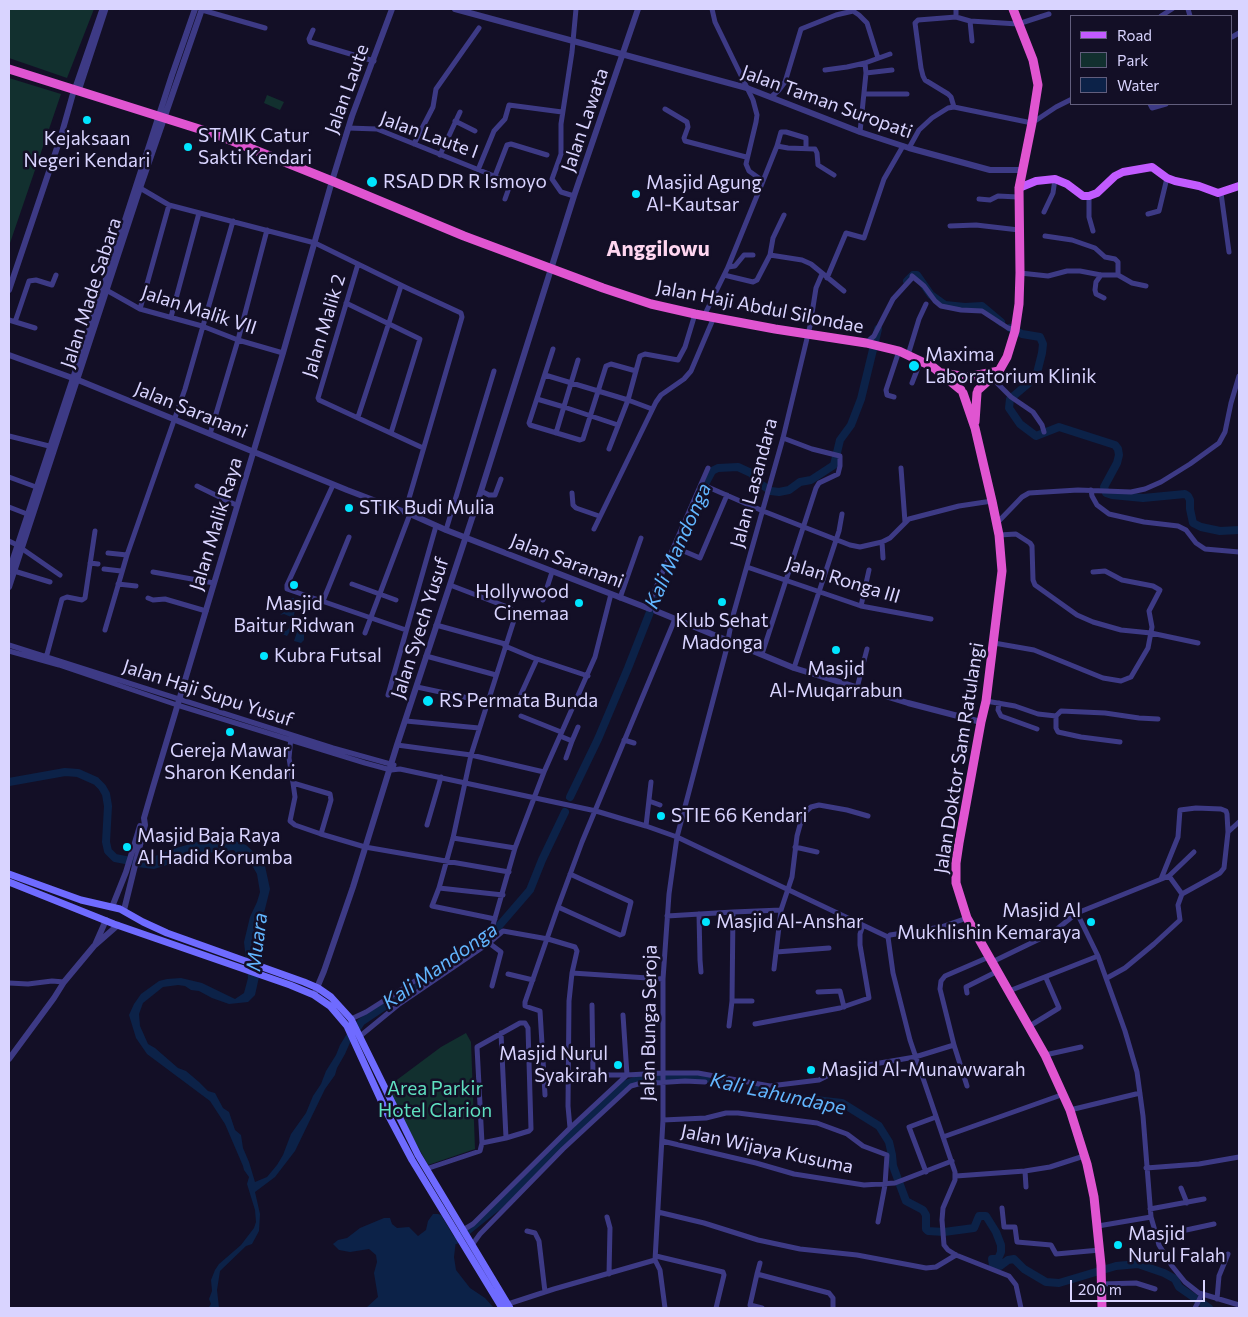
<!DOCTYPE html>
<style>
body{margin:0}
#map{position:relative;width:1248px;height:1317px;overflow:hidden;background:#130f26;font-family:Commissioner,sans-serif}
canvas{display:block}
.frame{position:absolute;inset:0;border:10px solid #d9d4ff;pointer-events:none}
.legend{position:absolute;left:1070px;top:15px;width:162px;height:90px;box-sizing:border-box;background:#130f26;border:1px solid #625e7d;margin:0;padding:6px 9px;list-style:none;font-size:15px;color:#d9d4ff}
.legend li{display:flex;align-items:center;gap:10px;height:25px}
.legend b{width:25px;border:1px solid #625e7d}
.scale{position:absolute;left:1070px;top:1280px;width:135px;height:22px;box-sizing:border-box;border:2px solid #d9d4ff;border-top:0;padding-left:6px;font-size:15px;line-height:18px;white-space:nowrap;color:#d9d4ff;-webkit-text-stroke:4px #130f26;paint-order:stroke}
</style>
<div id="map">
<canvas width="1248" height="1317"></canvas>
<div class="frame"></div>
<ul class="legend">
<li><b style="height:6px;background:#c25bff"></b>Road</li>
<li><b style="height:14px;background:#12302f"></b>Park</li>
<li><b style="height:14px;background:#0c2248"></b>Water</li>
</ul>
<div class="scale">200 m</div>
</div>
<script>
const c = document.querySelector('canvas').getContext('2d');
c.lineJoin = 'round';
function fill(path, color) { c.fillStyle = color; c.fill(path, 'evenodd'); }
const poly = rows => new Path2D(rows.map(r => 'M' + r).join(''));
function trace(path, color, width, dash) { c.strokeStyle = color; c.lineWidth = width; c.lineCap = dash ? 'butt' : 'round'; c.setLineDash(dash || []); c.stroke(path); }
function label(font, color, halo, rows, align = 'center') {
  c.font = font + ' Commissioner,sans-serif'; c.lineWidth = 5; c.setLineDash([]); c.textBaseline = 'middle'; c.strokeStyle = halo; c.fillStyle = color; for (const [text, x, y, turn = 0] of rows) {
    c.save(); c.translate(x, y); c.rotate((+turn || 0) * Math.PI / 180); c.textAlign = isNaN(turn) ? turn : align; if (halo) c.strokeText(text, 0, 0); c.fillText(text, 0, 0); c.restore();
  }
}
const green = poly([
 [9,9,94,9,67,78,9,58],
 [9,78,61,94,9,246],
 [267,95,284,102,280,110,264,103],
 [466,1033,471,1042,475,1149,428,1165,386,1088,441,1047]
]);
const water = poly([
 [289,598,294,598,294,602,299,606,296,608,294,614,296,621,302,623,304,634,304,640,301,643,294,641,297,632,295,628,292,628,287,636,275,631,276,620,279,620,284,631,286,631,289,628,291,617,284,614,280,615,285,611,284,604],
 [208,839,232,840,246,845,257,855,265,866,270,889,260,929,263,959,255,995,248,1002,229,1004,212,998,199,991,191,990,185,986,178,985,163,987,143,1003,139,1014,140,1026,148,1044,155,1048,178,1068,186,1071,199,1082,208,1091,215,1093,223,1108,229,1112,235,1130,241,1135,243,1148,249,1162,255,1182,267,1177,277,1165,283,1155,291,1134,306,1113,313,1096,321,1084,326,1071,336,1055,340,1045,348,1032,352,1038,345,1054,337,1068,335,1075,325,1089,295,1151,275,1177,255,1192,260,1214,259,1231,252,1244,246,1246,220,1271,217,1290,219,1308,209,1307,211,1304,209,1299,212,1291,211,1280,215,1270,219,1264,241,1245,254,1228,256,1222,255,1210,247,1184,249,1177,244,1170,243,1166,225,1124,210,1101,147,1054,136,1038,129,1015,134,1004,141,994,159,981,167,979,181,978,202,983,235,999,244,993,248,978,244,942,250,917,257,902,260,892,257,874,249,860,236,854,235,851,233,850,206,853,198,851,190,856,182,856,167,865,154,869,137,867,137,859,155,856,176,848],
 [433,1214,438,1214,441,1215,456,1240,454,1257,456,1270,470,1288,485,1298,494,1308,366,1308,378,1297,374,1273,377,1262,376,1255,369,1249,350,1252,339,1250,333,1244,338,1240,347,1238,360,1228,384,1218,390,1218,392,1224,397,1228,409,1227,418,1236,426,1230,428,1221]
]);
const river = poly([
 [907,281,913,275,917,275,931,295,945,305,965,307,982,306,1001,322],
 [1010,328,1022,334,1040,337,1043,344,1042,353,1036,377,1010,399,1009,408,1020,424,1036,436,1059,427,1115,445,1118,449,1119,455,1117,463,1104,487,1106,493,1112,495,1143,498,1185,494,1188,496,1190,500,1190,509,1193,523,1201,527,1220,531,1239,530],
 [696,501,712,471,718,468,738,467,751,473,759,483,771,491,779,492,789,490,800,482,811,480,834,465,840,440,851,425,861,399,878,329],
 [9,782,65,772,78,773,96,781,102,787,106,794,108,806,106,842,108,851,115,858,136,862],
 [570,797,598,739,628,668,652,607,658,587],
 [354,1033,361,1022,492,934,530,890,542,860,565,812],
 [756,1086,768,1089,781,1096,842,1103,879,1126,889,1142,892,1155,893,1166,906,1201,923,1210,926,1215,926,1229,928,1231,944,1232,974,1228,979,1216,986,1216,996,1232,1001,1245,1001,1252,998,1259,992,1259,993,1265,1000,1266,1008,1260,1014,1259,1024,1269,1046,1282,1059,1283,1116,1266,1138,1264,1164,1273,1175,1279,1179,1287,1209,1308],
 [456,1240,497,1207,618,1090,626,1084,637,1080,677,1076,725,1080]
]);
const minor = poly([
 [956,9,956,17],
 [1188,9,1190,16],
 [202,10,265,28],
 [1161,16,1172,9],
 [313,30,309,39,310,42,374,61],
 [1232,37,1239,33],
 [972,41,970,21,1018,24,1049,14],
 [825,70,847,67,865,63],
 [866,73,865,63,890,54],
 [74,90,102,9],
 [79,91,106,9],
 [865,94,907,94],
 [771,97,779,90,785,82,801,29,836,15,853,11,859,15,867,23,878,58],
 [1150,104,1152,108,1166,104],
 [954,107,951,97,948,94,925,80,923,76,921,68,915,23,918,20,956,17,970,21],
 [665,109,687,122,688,127,684,138,685,141,746,157],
 [455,121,475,131],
 [348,128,377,129,509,182,510,185,505,199],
 [860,132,866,73,892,70],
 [414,144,433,107,436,89,479,28],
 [777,146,781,132,786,132,806,138,806,148],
 [909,148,919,130,932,118,948,108,954,107,1032,123,1056,107,1072,99],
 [440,155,460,112],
 [478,170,494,131,505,119,509,105,562,112],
 [495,176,507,145,511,144,547,155],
 [763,181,777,146,788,148,815,149,817,153,818,165,834,175],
 [140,188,169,205,315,243,407,288,461,313,462,317,405,512],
 [1221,193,1229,252],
 [574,196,561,192,552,179,561,154,561,124,572,52,576,9],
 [1089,196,1089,217,1093,231],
 [979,199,990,200,998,196,1018,197],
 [1044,212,1053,193,1055,179],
 [1148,214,1159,211,1167,178],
 [950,226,976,225,1019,230],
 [1045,236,1072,240,1095,248,1105,257,1115,259,1118,262,1118,275],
 [770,255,802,260,811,264,844,291],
 [358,264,318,398,319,400,423,448],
 [728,267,735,266,744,255,753,255],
 [1020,273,1048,276,1067,271,1080,271,1101,275,1118,275,1132,283,1146,286],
 [724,275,753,282,757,280,770,255,773,238,784,215],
 [1101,275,1096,282,1095,290,1096,294,1104,298],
 [912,276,924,286,935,301,941,306,961,310,982,311,1008,328,1015,330],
 [827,278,846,233,864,238,884,179,903,146],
 [108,291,140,309,202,326,238,340,283,353],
 [346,303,420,339,391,433],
 [140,309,169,205],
 [704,316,728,267,763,181,749,171,746,164,756,122,757,115,753,100,715,22,712,9],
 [171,317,199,213],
 [9,320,35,328],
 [15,322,29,281,36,280,52,285,56,275],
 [866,343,874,336,893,299,913,277],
 [553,349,529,423,530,425,580,440,583,439,606,366,611,364,636,371],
 [908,355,919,319,926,304],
 [545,375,628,400,652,409],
 [992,378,1011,397,1033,412,1042,425,1044,432],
 [912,383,921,360],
 [894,397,887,395,886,390,899,351],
 [537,399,564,407,618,425],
 [358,417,401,286],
 [556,433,578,360],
 [210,434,238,340,267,230],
 [9,436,49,446],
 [609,449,628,400,640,356,645,354,678,360,685,347,695,314],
 [901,468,905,522],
 [9,477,36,487],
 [701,484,763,511,850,545,860,547,882,542,890,538,909,519,959,506,992,501],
 [333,485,287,585,287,589,406,630],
 [197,486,236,505],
 [1091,490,1092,496,1097,505,1109,514,1144,522,1178,526,1186,530,1196,543,1205,549,1239,552],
 [481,491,489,495,495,495,501,479],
 [572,493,573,505,576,508,599,516],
 [9,507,27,514],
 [997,523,1022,497,1029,493,1078,490,1131,492,1145,489,1161,482,1190,464,1219,443,1225,432,1231,403,1239,376],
 [594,529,656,402,661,395,684,379,691,371,714,317],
 [446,530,494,371],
 [999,535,1016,534,1030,543,1032,546,1033,580,1035,585,1077,615,1093,622,1121,630,1151,633,1198,643],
 [9,541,17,545],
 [882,542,883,558],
 [674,547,700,558,727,495],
 [21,548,60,575],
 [108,553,127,555],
 [90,563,98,564],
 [747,567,861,606,931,619],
 [104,569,121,571],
 [14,571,50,582],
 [153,572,214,583],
 [118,584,136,586],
 [352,584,396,600],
 [450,585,510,608,514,612,515,617,471,755,453,838,439,888,432,906,495,919],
 [148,598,153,600,165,599,206,611],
 [620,598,641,538],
 [543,600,552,572],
 [323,601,349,537],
 [861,606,869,570],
 [647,608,708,468],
 [675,619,582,842,558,907,525,1002,525,1006,540,1011,544,1077,593,1075,627,1075,662,1073,698,1073,770,1086,819,1080,839,1070,915,1057,954,1045,940,989,941,981,945,976,989,957],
 [436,625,505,644],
 [105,630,127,555,185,389,233,221],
 [365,633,410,514],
 [994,643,1034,650,1103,678,1121,681,1131,677,1148,648,1152,627,1149,611,1160,590,1153,586,1122,580,1105,571,1093,572],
 [9,645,333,748,394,765],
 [505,646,536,659],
 [9,651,59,665,177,705,365,763,391,770,400,769,596,811,646,826,677,837,888,937],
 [762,654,816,488,819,483,838,474,840,466,840,456,812,449,783,438],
 [426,656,496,675],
 [46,658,62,599,67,597,82,600,85,598,95,531],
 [794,668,839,531,842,514],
 [417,687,487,702],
 [857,688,867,649],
 [388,695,436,526],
 [986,701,1015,706,1038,714,1056,716,1061,711,1105,713,1139,718,1158,719],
 [999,703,998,710,1001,716,1037,729],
 [516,705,537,659,588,676],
 [521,716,561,732],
 [1056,716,1056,728,1058,732,1081,737,1120,742],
 [406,721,479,728],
 [560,736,572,741,578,727],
 [291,737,289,758,293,783],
 [624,740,634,743],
 [397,745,471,755,544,772],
 [566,758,572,741],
 [649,801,660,805],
 [427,825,441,777],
 [646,826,651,782],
 [1228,832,1239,822],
 [321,834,331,800,330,794,293,783,295,797,290,821,295,825,321,834,365,847,509,872],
 [453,838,515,848],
 [795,847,817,852],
 [1169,876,1194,852],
 [439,888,503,895],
 [558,907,620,935,623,934,631,902,570,874],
 [699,914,700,960,701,972],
 [667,916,733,912],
 [888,937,893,973,910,1040,955,1172,955,1180,943,1208,942,1220,944,1245,948,1250,956,1255,1009,1276,1016,1285,1021,1308],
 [888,937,890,935,941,927,967,918],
 [489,943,501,952,492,986],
 [776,952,829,948],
 [1098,956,1125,1031,1137,1072,1143,1116,1151,1217],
 [992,962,1052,933,1077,913,1169,876,1182,894,1220,873,1224,868,1228,832,1227,814,1226,811,1221,809,1196,808,1180,810,1178,837,1161,879],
 [774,969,781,910,792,877,797,836,803,814,811,807,819,805,847,810,868,816],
 [508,974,533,980],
 [1107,978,1125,968,1154,944,1180,920,1178,905,1182,894],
 [9,983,28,984,52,981,64,982],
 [1009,991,1098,956,1077,913],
 [818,992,840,991,844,1007],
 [967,993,966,987,998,971],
 [732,1001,752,1001],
 [592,1005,593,1075],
 [351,1019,366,1012,432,970,486,933,493,925,515,848,544,772,595,657,611,594],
 [755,1024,840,1008,869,998,860,945,860,934,863,925],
 [729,1026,732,1001,733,912,781,910],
 [1028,1027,1059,1008,1046,978],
 [501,1033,506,1138],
 [359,1037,398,1005,489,943,503,931,548,939,575,947,577,951,572,973],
 [954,1045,967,1086],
 [1045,1055,1081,1047],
 [544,1077,545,1095],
 [1070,1110,1140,1093],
 [663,1120,706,1118,726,1113,738,1113,817,1123,847,1134,863,1146,887,1155,885,1185,878,1222],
 [570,1128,568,1106,569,1001,572,973,663,979],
 [943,1137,1064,1094],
 [662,1141,756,1163,794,1174,864,1185,895,1183,952,1161],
 [1146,1168,1199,1164,1239,1157],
 [426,1169,480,1151,482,1143,477,1047,520,1023,525,1023,528,1028,531,1129,529,1131,506,1138,482,1143],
 [926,1172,909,1127,936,1117],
 [956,1176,1025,1171],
 [1026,1187,1025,1171,1050,1167,1084,1156],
 [1181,1188,1187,1203],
 [1002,1208,1004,1227,1015,1227,1017,1242,1051,1245,1056,1254,1100,1250],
 [1150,1209,1204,1199],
 [658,1212,704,1223,758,1240,800,1249,857,1255,926,1268,936,1267,956,1255],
 [607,1217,610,1228,609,1274],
 [1098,1226,1151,1217,1159,1245,1172,1266,1185,1282,1199,1293,1239,1305],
 [463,1230,473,1224,570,1128,627,1075,623,1015],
 [527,1231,535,1233,539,1241,545,1292],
 [1156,1239,1163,1235,1214,1224],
 [472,1245,480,1234,563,1149,631,1086,638,1084,685,1081,705,1082],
 [656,1256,723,1272,724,1275,716,1308],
 [655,1260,663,1120,663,979,669,894,677,837,726,651,732,619,783,438,810,326,816,288,822,274],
 [655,1260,660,1270,665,1308],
 [757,1274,760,1263],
 [1102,1284,1136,1283,1155,1289],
 [1217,1299,1219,1276,1228,1254],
 [505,1305,554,1289,655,1260],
 [762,1308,750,1305,757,1274,829,1293,833,1298,833,1308],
 [1195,1308,1202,1294]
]);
const tertiary = poly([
 [455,9,747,88,860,132,909,148,990,170,1023,170],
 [9,290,61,136,74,90],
 [9,355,78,380,347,490,410,514,446,530,650,609],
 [9,571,104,285,172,75,195,9],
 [9,587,140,188,202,9],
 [656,611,794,668,908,703,981,722],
 [112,907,126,872,140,826],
 [124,910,145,825,144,818,153,787,283,353,332,181,352,116,392,9],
 [95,945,106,920],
 [314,995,324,971,353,887,397,745,481,491,574,196,638,9],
 [9,1059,54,998,64,982,94,946,118,925]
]);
const secondary = poly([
 [9,874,81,900,120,909,143,922,167,933,304,982,318,988,331,997,351,1019,418,1155,510,1308],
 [9,882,114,924,290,985,314,995,330,1006,347,1026,385,1109,412,1160,502,1308]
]);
const primary = poly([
 [1019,188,1036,181,1055,179,1067,184,1083,196,1089,196,1097,193,1115,176,1123,172,1152,167,1167,178,1175,181,1199,186,1218,193,1239,186]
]);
const trunk = poly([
 [9,69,215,134,332,181,464,236,603,288,651,304,695,314,775,329,866,343,899,351,933,367,961,390],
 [942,373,967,377,999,371],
 [978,390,999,371,1007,357,1015,331,1019,304,1020,273,1019,188,1032,123,1038,85,1033,60,1013,9],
 [963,393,975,428,992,501,999,535,1002,571,986,701,981,722,959,843,956,863,956,883,967,918,1045,1055,1070,1110,1087,1164,1094,1197,1101,1265,1102,1308],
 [975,422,977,393]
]);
const markers = [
 [87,120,5,"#00e5ff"],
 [188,147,5,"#00e5ff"],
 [372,182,6,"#00e5ff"],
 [636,194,5,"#00e5ff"],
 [914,366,6,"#00e5ff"],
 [349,508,5,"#00e5ff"],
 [294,585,5,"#00e5ff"],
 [722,602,5,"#00e5ff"],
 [579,603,5,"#00e5ff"],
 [836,650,5,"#00e5ff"],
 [264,656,5,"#00e5ff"],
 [428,701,6,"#00e5ff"],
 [230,732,5,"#00e5ff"],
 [661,816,5,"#00e5ff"],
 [127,847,5,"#00e5ff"],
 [706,922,5,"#00e5ff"],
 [1091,922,5,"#00e5ff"],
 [618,1065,5,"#00e5ff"],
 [811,1070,5,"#00e5ff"],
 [1118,1245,5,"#00e5ff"]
];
const streetNames = [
 ["Jalan Laute",347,89,-70],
 ["Jalan Taman Suropati",827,102,20],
 ["Jalan Lawata",585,120,-71],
 ["Jalan Laute I",429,135,20],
 ["Jalan Made Sabara",91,293,-72],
 ["Jalan Haji Abdul Silondae",760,307,11],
 ["Jalan Malik VII",199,310,18],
 ["Jalan Malik 2",324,326,-73],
 ["Jalan Saranani",191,410,22],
 ["Jalan Lasandara",754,483,-75],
 ["Jalan Malik Raya",216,524,-73],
 ["Jalan Saranani",567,561,21],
 ["Jalan Ronga III",843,580,17],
 ["Jalan Syech Yusuf",420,628,-72],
 ["Jalan Haji Supu Yusuf",208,693,18],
 ["Jalan Doktor Sam Ratulangi",959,758,-81],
 ["Jalan Bunga Seroja",649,1023,-89],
 ["Jalan Wijaya Kusuma",767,1149,12]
];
const poiNames = [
 ["STMIK Catur",198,136],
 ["Sakti Kendari",198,158],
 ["Kejaksaan",87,139,"center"],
 ["Negeri Kendari",87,161,"center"],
 ["RSAD DR R Ismoyo",383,182],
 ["Masjid Agung",646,183],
 ["Al-Kautsar",646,205],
 ["Maxima",925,355],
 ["Laboratorium Klinik",925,377],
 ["STIK Budi Mulia",359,508],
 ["Hollywood",569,592,"right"],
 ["Cinemaa",569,614,"right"],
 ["Masjid",294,604,"center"],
 ["Baitur Ridwan",294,626,"center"],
 ["Klub Sehat",722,621,"center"],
 ["Madonga",722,643,"center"],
 ["Kubra Futsal",274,656],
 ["Masjid",836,669,"center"],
 ["Al-Muqarrabun",836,691,"center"],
 ["RS Permata Bunda",439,701],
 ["Gereja Mawar",230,751,"center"],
 ["Sharon Kendari",230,773,"center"],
 ["STIE 66 Kendari",671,816],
 ["Masjid Baja Raya",137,836],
 ["Al Hadid Korumba",137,858],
 ["Masjid Al",1081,911,"right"],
 ["Mukhlishin Kemaraya",1081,933,"right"],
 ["Masjid Al-Anshar",716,922],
 ["Masjid Nurul",608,1054,"right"],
 ["Syakirah",608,1076,"right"],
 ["Masjid Al-Munawwarah",821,1070],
 ["Masjid",1128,1234],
 ["Nurul Falah",1128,1256]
];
const parkNames = [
 ["Area Parkir",435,1089],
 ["Hotel Clarion",435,1111]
];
const waterNames = [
 ["Kali Mandonga",678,546,-66],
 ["Muara",257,942,-83],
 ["Kali Mandonga",440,966,-35],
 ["Kali Lahundape",778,1094,12]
];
const quarterNames = [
 ["Anggilowu",658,249]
];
fill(green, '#12302f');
fill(water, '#0c2248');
trace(river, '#0c2248', 8);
trace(minor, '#3d3a85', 5);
trace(tertiary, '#3d3a85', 6);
trace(secondary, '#6f6bff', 7);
trace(primary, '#c25bff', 8);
trace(trunk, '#e055d1', 9);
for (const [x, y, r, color] of markers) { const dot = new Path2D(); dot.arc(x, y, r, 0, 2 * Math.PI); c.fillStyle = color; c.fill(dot); trace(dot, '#130f26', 2); }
label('19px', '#d9d4ff', '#130f26', streetNames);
label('19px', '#d9d4ff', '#130f26', poiNames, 'left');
label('19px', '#5fe0c0', '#130f26', parkNames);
label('italic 20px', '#62b6ff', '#130f26', waterNames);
label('bold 21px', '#ffd6f0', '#130f26', quarterNames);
</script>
